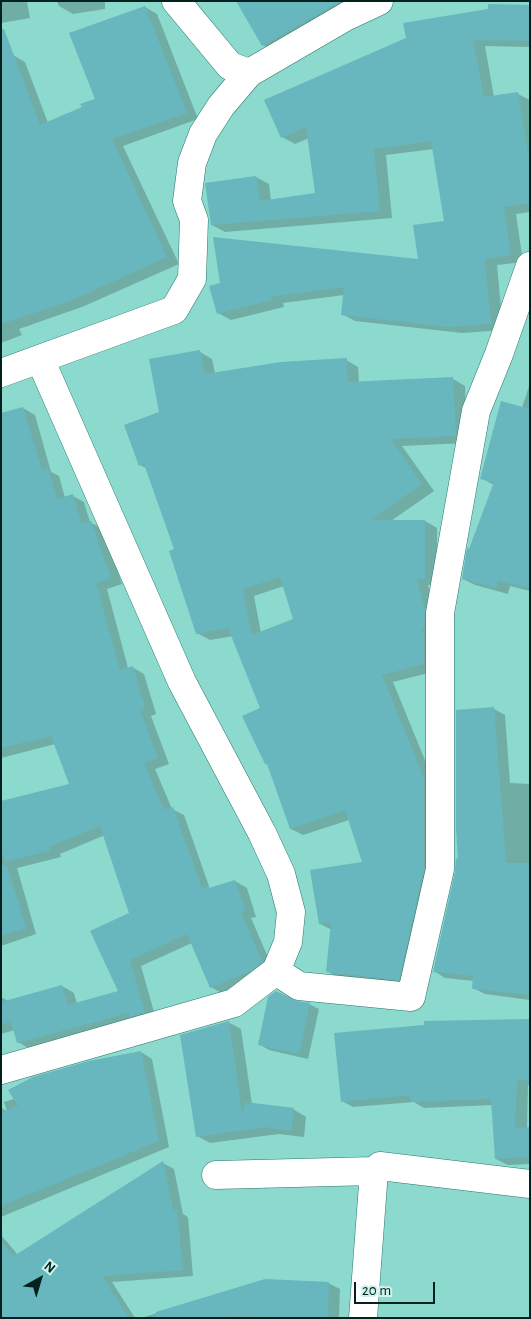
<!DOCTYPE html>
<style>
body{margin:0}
#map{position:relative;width:531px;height:1319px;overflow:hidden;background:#8cd9ce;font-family:"Alegreya Sans",sans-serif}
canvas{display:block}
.frame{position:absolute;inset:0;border:2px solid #01221e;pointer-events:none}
.north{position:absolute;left:15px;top:1254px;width:50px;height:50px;-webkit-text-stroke:4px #cdf2eb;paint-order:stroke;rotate:39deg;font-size:14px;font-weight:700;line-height:20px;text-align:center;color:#01221e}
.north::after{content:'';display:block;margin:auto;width:18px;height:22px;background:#01221e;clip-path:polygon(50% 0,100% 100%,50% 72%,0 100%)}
.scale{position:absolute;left:354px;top:1282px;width:81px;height:22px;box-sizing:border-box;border:2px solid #01221e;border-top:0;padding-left:6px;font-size:15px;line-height:18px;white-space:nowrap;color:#01221e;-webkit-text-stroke:4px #cdf2eb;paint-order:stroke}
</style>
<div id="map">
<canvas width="531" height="1319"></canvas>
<div class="frame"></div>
<div class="north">N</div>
<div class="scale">20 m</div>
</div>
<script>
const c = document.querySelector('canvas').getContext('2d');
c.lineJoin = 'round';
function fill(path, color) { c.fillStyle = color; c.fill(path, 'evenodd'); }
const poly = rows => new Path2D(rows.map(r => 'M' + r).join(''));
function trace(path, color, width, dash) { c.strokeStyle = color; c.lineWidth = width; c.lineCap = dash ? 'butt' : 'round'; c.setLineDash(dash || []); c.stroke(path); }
const shadow = poly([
 [1,1,27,1,30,18,1,23],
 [57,1,105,1,105,9,73,14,59,6],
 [250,1,365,1,275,52,263,45],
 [530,6,530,47,485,46,494,97,518,94,530,100,530,212,516,214,523,262,497,265,503,330,462,333,355,321,342,314,344,295,283,303,284,307,231,320,218,313,211,286,419,260,445,222,434,149,386,155,392,218,225,232,212,225,207,184,256,177,269,184,271,201,317,194,309,138,295,144,282,137],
 [145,7,157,14,198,119,123,146,179,264,82,307,19,329,22,335,1,343,1,59,13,55,25,62,48,123,83,108,96,100],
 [200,352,212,359,215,373,346,360,358,367,359,383,453,379,465,386,467,443,402,446,434,491,391,521,425,521,437,528,437,585,428,585,436,619,436,671,393,682,436,787,436,875,411,986,339,978,327,971,332,930,320,924,363,863,349,820,303,835,291,829,269,765,266,764,262,708,233,636,210,640,197,633,176,550,148,469,140,465,160,412],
 [284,586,295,620,261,633,254,596],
 [530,383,530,591,510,586,508,594,475,585,463,579,469,550,494,485,481,478,522,408],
 [23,408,35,415,51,472,59,476,65,498,73,496,84,502,90,522,103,529,122,584,107,589,128,668,132,667,144,674,156,714,151,716,169,764,155,769,172,809,184,815,210,889,235,881,247,888,256,917,251,918,273,969,223,994,211,987,192,943,141,966,156,1019,30,1049,18,1042,15,1030,1,1034,1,997,8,1001,62,986,74,993,77,1004,120,992,130,914,105,835,60,854,61,857,17,868,36,934,1,946,1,803,70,785,55,744,1,758,1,415],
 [494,709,505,715,510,783,530,784,530,1000,485,994,473,988,474,981,445,978,434,971,456,873,457,859,459,860],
 [309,1004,319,1009,308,1059,269,1050,259,1044],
 [530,1020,530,1085,528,1085,527,1128,530,1128,530,1164,508,1165,496,1159,493,1105,424,1108,414,1102,353,1107,342,1101],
 [228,1022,241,1029,252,1104,293,1109,306,1117,304,1137,279,1134,210,1143,197,1136],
 [141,1052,152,1059,169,1147,1,1217,1,1108,7,1111,4,1102,61,1084],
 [163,1163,174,1169,183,1214,188,1217,193,1276,112,1282,135,1318,1,1318,1,1235,18,1255],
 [266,1280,328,1283,340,1289,339,1318,141,1318]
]);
const building = poly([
 [236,1,341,1,262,46],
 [488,4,530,5,530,41,473,40,484,97,518,92,528,154,530,153,530,203,504,207,511,255,485,259,491,324,448,327,341,315,344,287,271,297,272,300,217,314,209,286,220,283,213,237,418,259,413,225,444,221,431,141,374,149,380,211,211,225,205,183,256,176,260,201,315,193,306,127,281,138,264,100,406,38,403,23,488,9],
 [145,6,187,113,112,139,167,257,70,301,1,324,1,29,4,29,40,125,82,107,80,104,95,99,69,33],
 [200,350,205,374,281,362,347,358,348,382,453,377,456,436,391,439,422,484,371,520,425,520,425,579,417,579,425,611,424,628,422,628,424,637,424,664,382,675,424,779,424,867,399,980,326,972,331,922,319,924,310,870,362,862,345,810,290,829,267,764,265,764,242,716,260,708,228,628,196,634,169,551,174,549,144,464,139,466,124,425,159,412,149,359],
 [280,577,293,619,252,635,243,589],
 [501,401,530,409,530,588,498,581,496,588,462,579,467,548,469,549,494,482,480,479],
 [23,407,42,470,48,468,57,499,73,494,81,524,91,521,111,578,96,583,120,670,133,666,145,708,140,710,158,758,144,763,164,810,173,807,202,888,209,886,209,888,235,880,245,910,241,912,262,962,251,971,210,988,187,934,130,960,145,1012,130,1017,129,1013,17,1043,11,1022,1,1024,1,1002,62,985,68,1005,118,991,90,931,129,913,100,826,49,847,50,851,5,862,1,849,1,801,69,784,51,736,1,748,1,413],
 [494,707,506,863,530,863,530,995,472,989,473,976,433,972,455,872,456,857,458,863,456,828,456,710],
 [7,865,26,928,1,936,1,866],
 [276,991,297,1001,310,1003,299,1054,258,1045,268,997],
 [530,1019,530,1081,517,1079,515,1128,530,1127,530,1157,495,1159,491,1099,411,1102,410,1095,341,1102,334,1033,424,1025,424,1021],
 [229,1021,242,1114,245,1102,294,1108,291,1131,265,1127,196,1137,180,1035],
 [141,1051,159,1141,1,1206,1,1113,18,1106,8,1090,33,1077,89,1061],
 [163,1161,173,1210,177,1209,183,1270,102,1276,129,1318,1,1318,1,1241,14,1256],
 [265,1279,329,1282,328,1318,228,1316,228,1318,156,1318,156,1312]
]);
const minor = poly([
 [176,1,230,66,249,73],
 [1,373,174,310,192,279,194,220,187,201,192,163,203,134,221,106,249,73,347,16,379,1],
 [276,971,299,986,411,997,440,869,440,613,476,411,499,354,530,266],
 [1,1070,234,1003,276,971,288,942,291,912,281,874,262,833,182,682,40,359],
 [216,1175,374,1171],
 [363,1318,374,1171,380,1166,530,1184]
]);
fill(shadow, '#0003');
fill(building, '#68b6be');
trace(minor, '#26776d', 29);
trace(minor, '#fff', 28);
</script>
